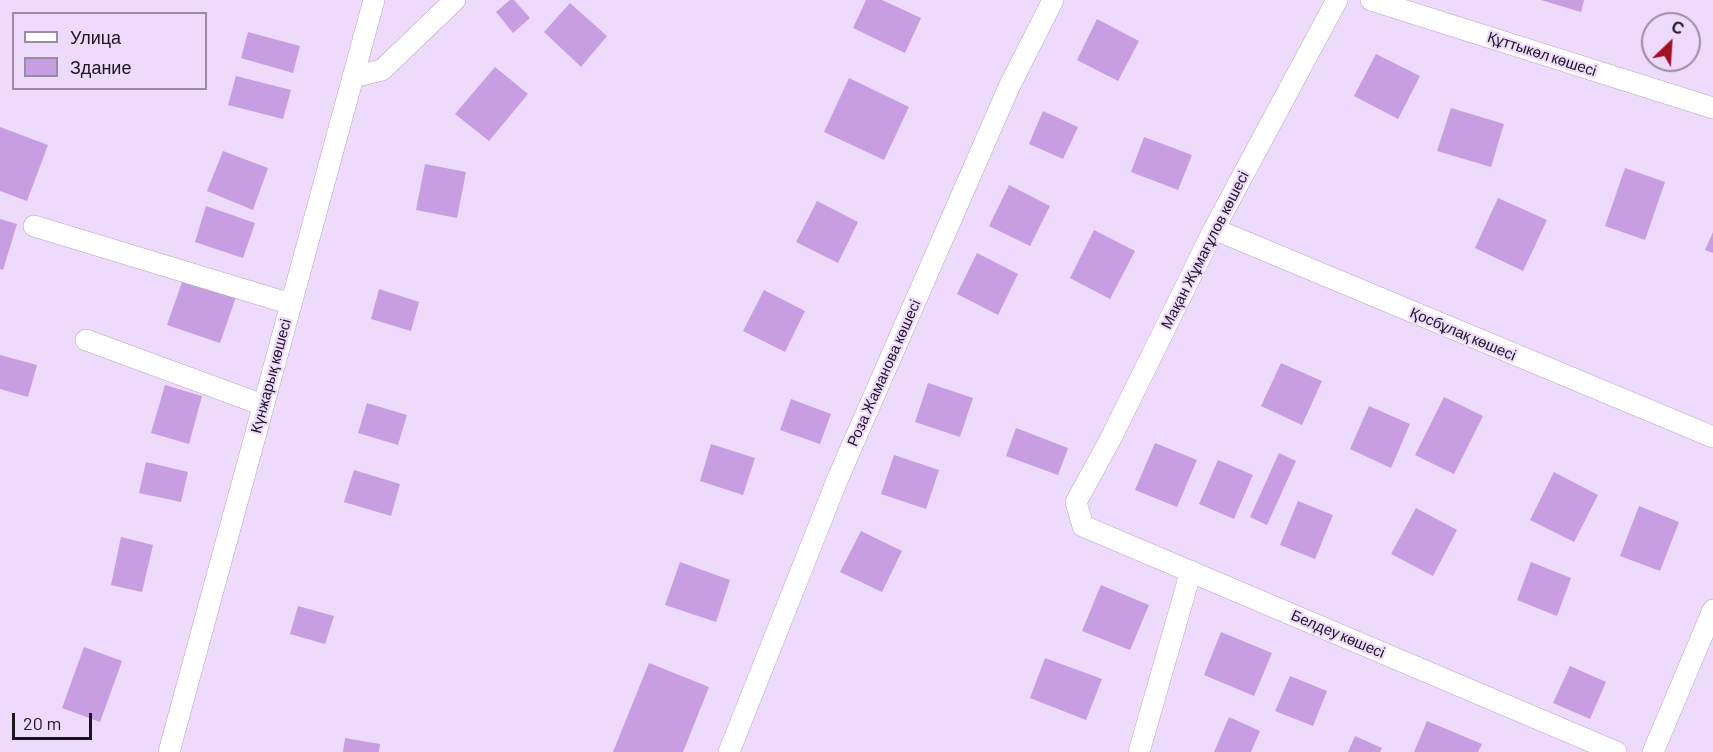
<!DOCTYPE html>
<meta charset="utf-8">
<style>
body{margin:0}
#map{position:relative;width:1713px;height:752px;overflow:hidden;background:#eedbfb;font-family:Barlow,sans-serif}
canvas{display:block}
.legend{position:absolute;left:12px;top:12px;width:195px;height:78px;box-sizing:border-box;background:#eedbfb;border:2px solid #9a8ca4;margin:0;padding:8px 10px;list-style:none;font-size:18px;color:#1c1521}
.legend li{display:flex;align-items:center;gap:12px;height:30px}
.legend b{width:30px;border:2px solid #9a8ca4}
.north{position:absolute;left:1641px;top:12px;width:60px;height:60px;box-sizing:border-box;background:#eedbfb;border:2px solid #9a8ca4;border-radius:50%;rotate:25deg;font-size:16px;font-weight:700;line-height:24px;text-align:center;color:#1c1521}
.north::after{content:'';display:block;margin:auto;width:21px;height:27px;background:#a60e21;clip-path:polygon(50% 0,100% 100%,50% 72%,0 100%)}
.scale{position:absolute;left:12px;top:713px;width:80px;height:27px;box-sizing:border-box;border:3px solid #1c1521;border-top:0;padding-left:8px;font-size:18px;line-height:21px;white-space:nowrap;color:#1c1521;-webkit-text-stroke:4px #eedbfb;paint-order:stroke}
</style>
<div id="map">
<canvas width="1713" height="752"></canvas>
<ul class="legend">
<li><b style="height:8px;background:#fff"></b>Улица</li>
<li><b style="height:16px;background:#c79ee1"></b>Здание</li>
</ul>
<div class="north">С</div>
<div class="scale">20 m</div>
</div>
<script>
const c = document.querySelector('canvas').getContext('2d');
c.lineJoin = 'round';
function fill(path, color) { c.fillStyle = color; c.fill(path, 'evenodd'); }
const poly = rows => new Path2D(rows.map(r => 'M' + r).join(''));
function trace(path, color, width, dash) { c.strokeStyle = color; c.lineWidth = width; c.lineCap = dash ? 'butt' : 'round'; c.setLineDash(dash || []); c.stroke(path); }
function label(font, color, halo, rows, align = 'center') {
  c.font = font + ' Barlow,sans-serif'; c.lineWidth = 4.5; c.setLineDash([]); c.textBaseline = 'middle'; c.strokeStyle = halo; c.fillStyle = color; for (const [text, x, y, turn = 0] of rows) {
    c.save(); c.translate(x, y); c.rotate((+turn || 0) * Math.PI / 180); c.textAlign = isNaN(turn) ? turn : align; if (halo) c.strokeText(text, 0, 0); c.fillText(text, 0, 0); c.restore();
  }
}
const building = poly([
 [510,0,514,0,530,18,513,33,496,12],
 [866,0,882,0,921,18,905,53,853,28],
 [1541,0,1584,0,1581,12],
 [570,3,607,36,581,67,544,32],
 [1097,19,1139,41,1118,81,1077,60],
 [248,32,300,46,293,73,241,58],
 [1376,54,1420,76,1398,119,1354,96],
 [495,67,528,94,489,141,455,114],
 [236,76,291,90,283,119,228,105],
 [849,78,909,107,884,160,824,132],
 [1451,108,1504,124,1491,167,1437,151],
 [1043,111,1078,127,1063,159,1029,144],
 [0,127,48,145,27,201,0,191],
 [1144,137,1192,155,1178,190,1131,172],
 [223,151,268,168,253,210,207,191],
 [425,164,466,172,457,218,416,210],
 [1625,168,1665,182,1645,240,1605,226],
 [1009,185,1050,206,1030,246,989,226],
 [1498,198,1547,220,1523,271,1475,248],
 [817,201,858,222,838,263,796,242],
 [206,206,255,223,243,258,195,242],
 [0,219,17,224,3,270,0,269],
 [1094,230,1135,251,1110,299,1070,278],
 [1713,232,1713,253,1705,250],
 [977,253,1018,274,998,315,957,294],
 [183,279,236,297,220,343,167,325],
 [379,289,419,302,411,331,371,319],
 [764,290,805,311,785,352,743,331],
 [0,355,37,365,28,397,0,389],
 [1281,363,1322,381,1302,425,1261,406],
 [928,383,973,398,960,437,915,422],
 [165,385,202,396,189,444,151,433],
 [1444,397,1483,416,1454,474,1415,455],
 [791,399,831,414,820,444,780,430],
 [367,403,407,415,398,445,358,433],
 [1369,406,1410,424,1391,468,1350,449],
 [1016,428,1068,448,1058,475,1006,456],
 [1155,443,1197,460,1177,507,1135,490],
 [711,444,755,458,743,495,700,481],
 [1279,453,1296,461,1267,525,1250,517],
 [894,455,939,470,926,509,881,494],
 [1218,460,1253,475,1234,519,1199,504],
 [146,462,188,472,181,502,139,493],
 [354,470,400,484,391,516,344,502],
 [1554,472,1598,495,1574,542,1530,520],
 [1298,501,1333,515,1315,559,1280,545],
 [1639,506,1679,522,1660,571,1620,556],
 [1416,508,1457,530,1433,576,1391,554],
 [861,531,902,551,882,592,840,572],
 [121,537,153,545,142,592,111,585],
 [680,562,730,580,716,622,665,605],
 [1531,562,1571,578,1557,616,1517,600],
 [1101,585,1149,605,1130,650,1082,631],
 [298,606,334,616,325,644,290,634],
 [1221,632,1272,653,1254,696,1204,675],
 [84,647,122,661,100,722,62,708],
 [1045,658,1102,679,1086,720,1030,698],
 [649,663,709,687,683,752,613,752],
 [1570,666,1606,682,1590,719,1553,703],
 [1290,676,1327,691,1313,726,1275,711],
 [1229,717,1260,731,1251,752,1214,752],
 [1427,721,1482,744,1478,752,1414,752],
 [1355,736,1382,748,1380,752,1348,752],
 [345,738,380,744,379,752,343,752]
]);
const minor = poly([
 [1337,0,1214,229,1111,438,1076,502,1083,526,1616,752],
 [1371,0,1713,108],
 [353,77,382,70,455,0],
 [34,226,291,304],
 [1214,229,1713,437],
 [86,340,263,405],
 [169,752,374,0],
 [729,752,838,478,1009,87,1053,0],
 [1139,752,1191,571],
 [1653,752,1713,610]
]);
const streetNames = [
 ["Құттыкөл көшесі",1542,54,18],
 ["Мақан Жұмағұлов көшесі",1205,250,-63],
 ["Қосбұлақ көшесі",1463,334,23],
 ["Роза Жаманова көшесі",884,373,-66],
 ["Күнжарық көшесі",271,376,-75],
 ["Белдеу көшесі",1338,634,23]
];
fill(building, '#c79ee1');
trace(minor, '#b7a5c3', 22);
trace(minor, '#fff', 21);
label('15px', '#1c1521', '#eedbfb', streetNames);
</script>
